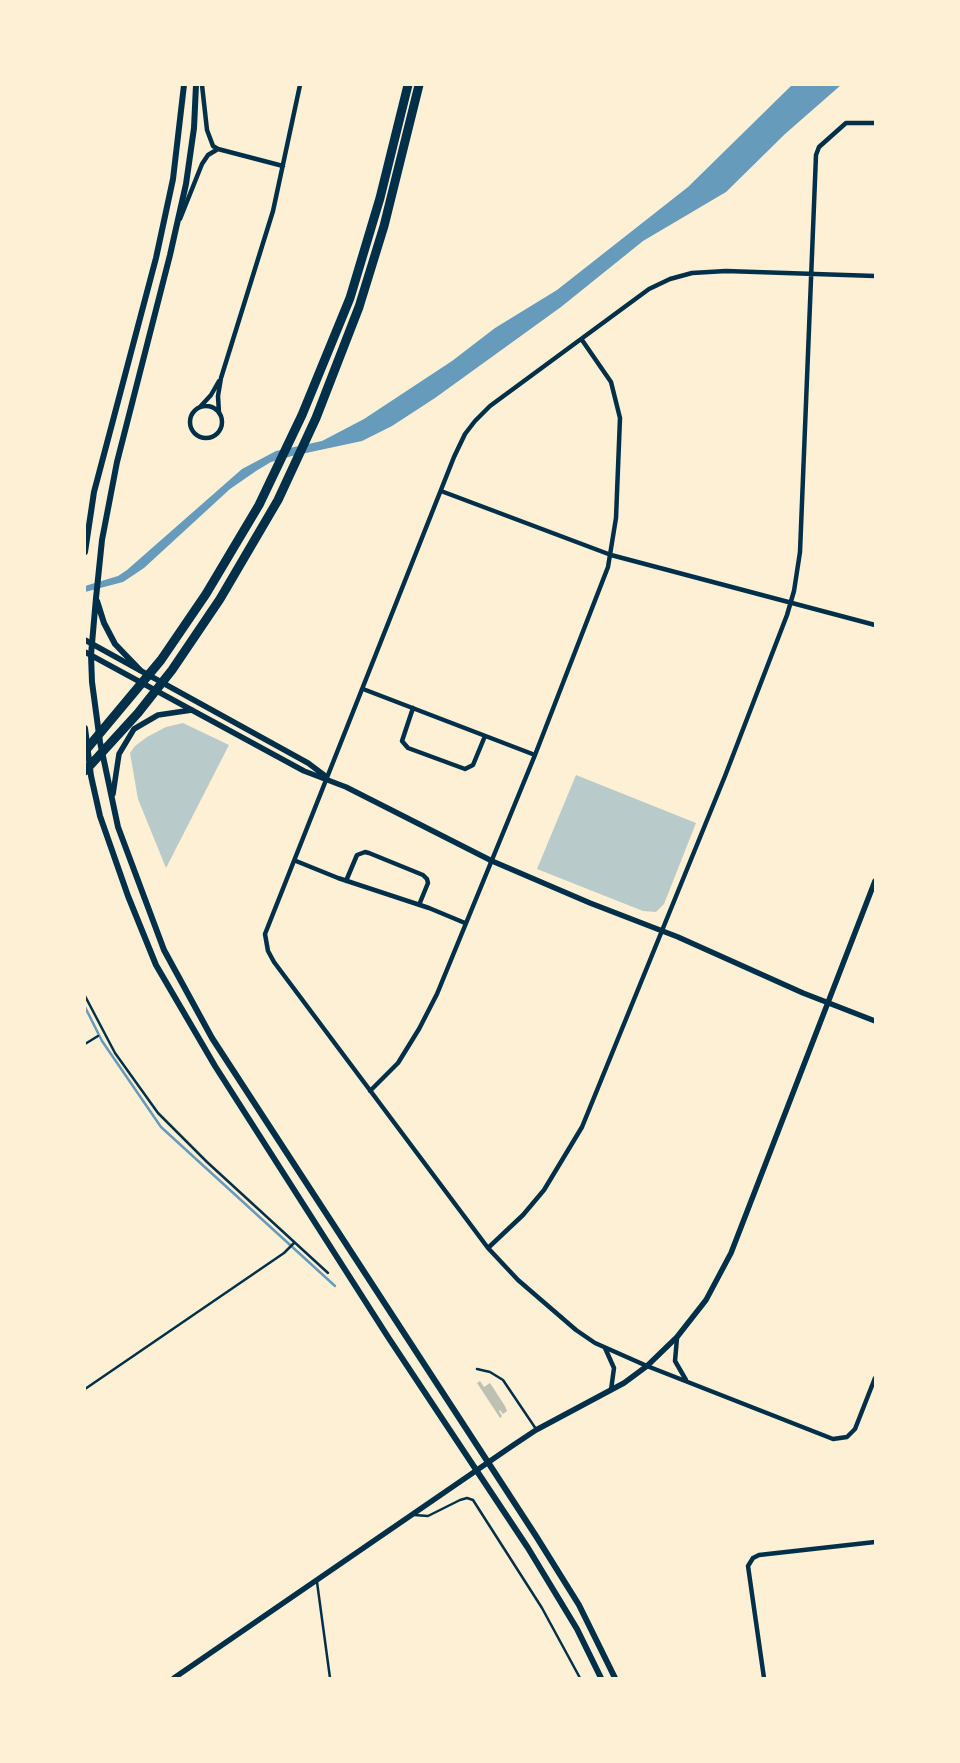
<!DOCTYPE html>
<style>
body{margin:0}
#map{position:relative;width:960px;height:1763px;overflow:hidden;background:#fdf0d5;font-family:Inter,sans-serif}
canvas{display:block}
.frame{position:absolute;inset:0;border:86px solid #fdf0d5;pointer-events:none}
</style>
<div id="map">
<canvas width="960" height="1763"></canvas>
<div class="frame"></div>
</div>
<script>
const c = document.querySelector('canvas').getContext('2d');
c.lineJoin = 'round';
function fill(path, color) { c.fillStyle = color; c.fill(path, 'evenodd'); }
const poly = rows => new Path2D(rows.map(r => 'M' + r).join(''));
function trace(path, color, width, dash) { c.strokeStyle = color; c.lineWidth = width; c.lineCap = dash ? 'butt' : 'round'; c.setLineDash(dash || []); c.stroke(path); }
const green = poly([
 [183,723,229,745,166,868,138,799,130,753,135,746,147,737,166,727],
 [576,775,696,823,664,904,656,912,643,911,537,869]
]);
const water = poly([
 [792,85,841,85,785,134,726,192,643,241,561,307,435,398,392,426,362,441,292,456,271,462,256,471,230,489,144,568,123,582,85,592,85,586,118,576,127,570,242,469,276,451,322,441,364,419,452,361,495,328,557,290,688,187]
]);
const stream = poly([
 [85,1007,102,1041,161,1127,335,1286]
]);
const building = poly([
 [480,1381,484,1387,490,1383,505,1406,507,1411,503,1414,500,1410,499,1411,502,1416,500,1418,477,1383]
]);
const service = poly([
 [85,996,115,1053,158,1113,207,1162,328,1273],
 [85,1044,98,1036],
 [477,1369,490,1372,503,1380,536,1429],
 [85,1389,284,1253,294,1243],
 [414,1515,428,1516,460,1500,467,1498,473,1500,542,1608,580,1678],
 [317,1582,330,1678]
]);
const minor = poly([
 [202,85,207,130,213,146,218,149,283,166],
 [180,219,202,164,208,155,218,149],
 [875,276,726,271,692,273,670,279,649,289,490,406,475,421,465,434,454,457,265,934,268,951,274,962,488,1248,518,1280,576,1330,595,1343,647,1366,833,1439,847,1437,855,1429,875,1378],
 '190 422a16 16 0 1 1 32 0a16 16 0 1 1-32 0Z',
 [200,407,211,395,219,381],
 [219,413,218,396,221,378,273,211,300,85],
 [441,491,611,555,875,625],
 [363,689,535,755],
 [413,708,402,741,408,748,465,769,473,765,485,736],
 [296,861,338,878,429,908,465,923],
 [346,881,357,855,365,852,369,853,423,875,427,879,428,883,419,905],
 [370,1091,398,1063,419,1029,437,994,535,755,608,567,616,518,620,418,611,382,582,340],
 [488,1248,523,1215,544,1190,582,1127,725,776,787,615,794,591,800,552,816,155,819,147,846,123,875,123],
 [677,1338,675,1361,686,1380],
 [605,1348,614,1368,611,1390],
 [764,1678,748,1566,753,1558,759,1555,875,1542]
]);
const tertiary = poly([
 [85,640,308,763,324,775],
 [85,652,304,771,346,787,492,861,590,903,678,937,803,993,875,1021],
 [113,794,119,754,134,729,158,715,192,710],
 [174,1678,512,1446,536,1430,624,1383,647,1366,677,1337,706,1300,731,1253,875,881]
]);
const secondary = poly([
 [196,85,194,128,186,184,170,255,117,462,102,540,96,598,91,655,92,682,100,742,118,827,164,950,212,1038,536,1536,579,1605,615,1678],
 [85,552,94,492,156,258,173,179,184,85],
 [97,601,104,623,115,644,140,670],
 [85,728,91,776,100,816,128,896,156,965,215,1066,388,1337,528,1548,577,1629,601,1678]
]);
const motorway = poly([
 [85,751,161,660,206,594,259,505,302,415,350,298,380,198,408,85],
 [85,771,138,713,172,670,220,599,278,500,316,418,359,307,384,226,419,85]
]);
fill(green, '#b9caca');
fill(water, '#669bbc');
trace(stream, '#669bbc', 2.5);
fill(building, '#bec0b2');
trace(service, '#003049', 2.5);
trace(minor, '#003049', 4.5);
trace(tertiary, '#003049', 5.5);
trace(secondary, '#003049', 6);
trace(motorway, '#003049', 9);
</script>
